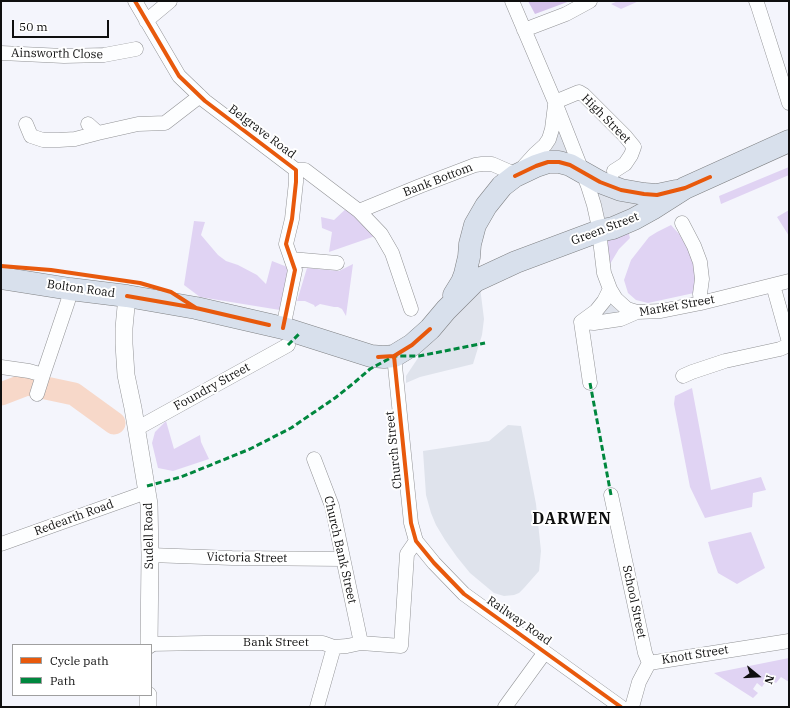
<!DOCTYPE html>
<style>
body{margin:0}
#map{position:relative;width:790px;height:708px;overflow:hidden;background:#f4f5fc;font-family:"IBM Plex Serif",serif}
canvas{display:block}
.frame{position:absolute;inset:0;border:2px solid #0f0f0f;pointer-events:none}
.legend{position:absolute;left:12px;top:644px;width:140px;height:52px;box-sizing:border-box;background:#fff;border:1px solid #9f9f9f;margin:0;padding:5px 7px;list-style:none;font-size:12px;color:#0f0f0f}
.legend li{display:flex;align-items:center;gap:8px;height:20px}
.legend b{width:20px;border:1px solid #9f9f9f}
.north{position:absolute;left:738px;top:656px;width:40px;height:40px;-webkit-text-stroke:3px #fff;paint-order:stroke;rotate:108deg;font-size:11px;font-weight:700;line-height:16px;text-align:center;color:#0f0f0f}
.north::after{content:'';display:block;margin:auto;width:14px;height:18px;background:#0f0f0f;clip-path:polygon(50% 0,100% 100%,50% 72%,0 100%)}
.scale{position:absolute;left:12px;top:20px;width:97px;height:18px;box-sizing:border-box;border:2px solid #0f0f0f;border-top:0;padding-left:5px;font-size:12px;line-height:14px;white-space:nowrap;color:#0f0f0f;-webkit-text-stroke:3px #fff;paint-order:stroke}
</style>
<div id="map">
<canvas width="790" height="708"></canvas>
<div class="frame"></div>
<ul class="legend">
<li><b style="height:5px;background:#e8590c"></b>Cycle path</li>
<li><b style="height:5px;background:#00873e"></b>Path</li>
</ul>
<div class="north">N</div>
<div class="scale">50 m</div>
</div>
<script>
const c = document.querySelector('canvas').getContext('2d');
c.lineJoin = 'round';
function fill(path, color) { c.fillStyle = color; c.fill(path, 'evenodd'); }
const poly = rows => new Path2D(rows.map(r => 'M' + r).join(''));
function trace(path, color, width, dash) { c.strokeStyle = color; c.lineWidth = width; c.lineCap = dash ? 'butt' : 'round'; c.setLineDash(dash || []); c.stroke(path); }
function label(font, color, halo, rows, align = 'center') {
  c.font = font + ' "IBM Plex Serif",serif'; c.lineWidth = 4; c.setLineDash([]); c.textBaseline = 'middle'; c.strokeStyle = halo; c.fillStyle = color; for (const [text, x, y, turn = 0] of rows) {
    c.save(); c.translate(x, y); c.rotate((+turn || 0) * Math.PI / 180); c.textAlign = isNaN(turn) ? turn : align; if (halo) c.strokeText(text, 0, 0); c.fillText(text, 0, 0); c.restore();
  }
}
const green = poly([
 [618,1,639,1,621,9,611,4],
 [789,167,789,175,721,204,719,196],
 [350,205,381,234,329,252,332,232,322,228,321,217,334,220],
 [789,210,789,236,777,217],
 [194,221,205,222,201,235,218,255,226,261,238,265,257,275,266,284,272,261,295,270,286,311,200,297,184,285],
 [671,225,680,235,690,253,698,279,694,293,648,303,636,300,628,293,624,280,631,260,649,237,657,232],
 [627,227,630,238,619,249,610,264,606,235],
 [353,264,346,316,342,309,338,307,334,307,320,304,315,307,314,305,305,301,297,301,307,268,339,271],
 [692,388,711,490,761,477,766,490,753,493,752,507,705,518,690,487,674,404,675,396],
 [166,421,174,449,200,435,201,442,209,459,173,471,158,468,152,443,155,432],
 [751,532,765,568,737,584,718,573,711,553,708,542],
 [789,658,789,682,781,677,776,683,768,678,762,687,757,683,753,689,758,693,753,698,714,673]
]);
const forest = poly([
 [528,1,570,1,535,14]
]);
const plaza = poly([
 [559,128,571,154,552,156,551,149,556,132],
 [597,188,644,202,605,221,595,196],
 [480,287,484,319,482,335,473,364,420,377,406,383,406,376,424,349],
 [607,304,611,304,618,311,617,315,602,315],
 [508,425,521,426,536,504,541,551,539,571,524,588,519,593,514,595,504,596,494,593,470,573,457,557,445,540,436,525,431,513,426,495,423,451,489,441]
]);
const river = poly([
 [1,394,27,384,74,394,114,423]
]);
const minor = poly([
 [135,1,179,76,205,101,296,170,296,182,292,219,286,244,295,270,283,328],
 [512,1,555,102,588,186,594,205,598,223,604,273,610,289,616,299,627,309,637,312],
 [756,1,758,6,789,103],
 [146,21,170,1],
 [524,30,566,14,590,1],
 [1,53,64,56,104,55,136,49],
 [555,102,579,92,584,95,625,136,634,147,631,155,625,164,614,171],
 [26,124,31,136,43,140,59,140,75,139,98,133],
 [88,124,98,133,138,124,165,123,200,96],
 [296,170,305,170,359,211,381,234,392,253,411,309],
 [359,211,420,186,475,165,482,164,492,164,508,171,515,176,535,154,545,145,549,139,552,129,555,105],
 [682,223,694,246,700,262,702,279,700,294,701,303],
 [291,259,337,263],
 [773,285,789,342],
 [581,322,594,323,621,319,637,312,661,311,701,303,789,281],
 [581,322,590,383],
 [581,322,596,311,604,301,610,289],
 [394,356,411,523,416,541,434,563,464,594,621,707],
 [1,367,29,371,43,375],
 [683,376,692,372,725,361,780,349,789,345],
 [37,394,43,375,68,301,70,289],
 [136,429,288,345],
 [314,459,332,506,361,643],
 [611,495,645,653,649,663,639,682,632,707],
 [1,544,130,498,141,494,148,494],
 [150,555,232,558,343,559],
 [149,644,205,643,323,643,334,647,347,646,361,643,401,646,407,554,416,541],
 [649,663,789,641],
 [317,707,334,647],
 [505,707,545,652]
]);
const tertiary = poly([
 [127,296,124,328,124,344,126,375,133,408,149,504,150,555,149,645],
 [148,707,148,695]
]);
const trunk = poly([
 [1,278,70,289,127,296,196,308,283,328,371,356,384,357,394,356,412,345,430,329,446,310,475,281,516,262,599,231,613,228,634,219,652,209,685,188,789,141],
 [454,295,462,282,465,274,469,257,470,244,475,225,486,206,502,186,515,176,536,166,548,162,559,162,570,165,600,182,621,190,644,194,657,195,676,191]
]);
const quiet = poly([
 [288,345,299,334],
 [590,383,611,495],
 [147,486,181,477,250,449,291,428,335,398,355,382,370,369,394,356,419,356,485,343]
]);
const cycleway = poly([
 [135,1,179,76,205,101,296,170,296,182,292,219,286,244,295,270,283,328],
 [515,176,536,166,548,162,559,162,570,165,600,182,621,190,644,194,657,195,685,188,710,177],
 [1,266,51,270,140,283,171,292,196,308],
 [127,296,196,308,269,325],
 [394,356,411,523,416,541,434,563,464,594,621,707],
 [378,357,394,356,412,345,430,329]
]);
const streetNames = [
 ["Ainsworth Close",57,54,1],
 ["High Street",606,119,45],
 ["Belgrave Road",262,132,37],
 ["Bank Bottom",438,180,-21],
 ["Green Street",605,229,-21],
 ["Bolton Road",81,289,8],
 ["Market Street",677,306,-10],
 ["Foundry Street",212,387,-29],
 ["Church Street",394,450,-96],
 ["Redearth Road",74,518,-20],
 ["Sudell Road",149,536,-91],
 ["Church Bank Street",340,550,77],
 ["Victoria Street",247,558,1],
 ["School Street",634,602,78],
 ["Railway Road",519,621,35],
 ["Bank Street",276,643],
 ["Knott Street",695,655,-9]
];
const districtNames = [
 ["DARWEN",572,519]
];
fill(green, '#e0d3f3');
fill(forest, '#d5c1ea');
fill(plaza, '#dfe3ec');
trace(river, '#f7d8c9', 23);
trace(minor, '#929396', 15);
trace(tertiary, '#929396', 18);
trace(trunk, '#7f8083', 23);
trace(minor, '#fdfeff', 14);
trace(tertiary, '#fdfeff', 17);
trace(trunk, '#d8e0ec', 22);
trace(quiet, '#00873e', 3, [6, 3]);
trace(cycleway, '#e8590c', 4);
label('12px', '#0f0f0f', '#fff', streetNames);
c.letterSpacing = '1px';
label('bold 16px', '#0f0f0f', '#fff', districtNames);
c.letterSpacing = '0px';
</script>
